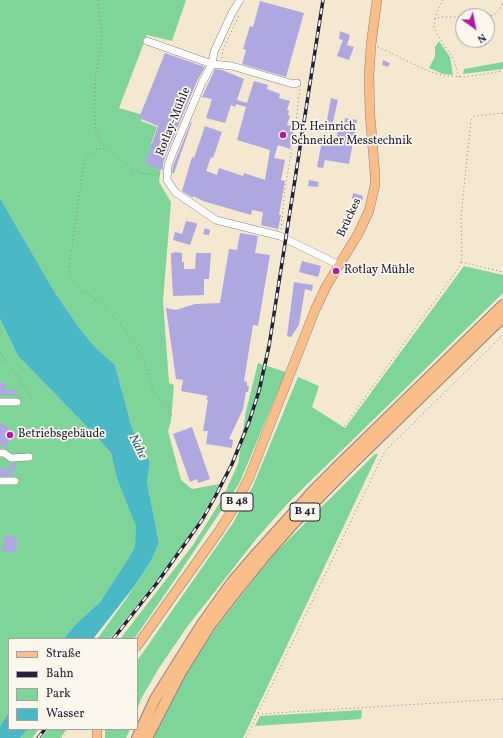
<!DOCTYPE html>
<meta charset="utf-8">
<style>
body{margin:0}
#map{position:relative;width:503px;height:738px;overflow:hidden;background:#f4e8d0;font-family:Vollkorn,serif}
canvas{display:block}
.legend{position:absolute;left:8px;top:638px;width:130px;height:92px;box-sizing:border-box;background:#fbf7ec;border:1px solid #a4a2a5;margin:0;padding:5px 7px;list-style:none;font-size:12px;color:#22223b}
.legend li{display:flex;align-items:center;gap:8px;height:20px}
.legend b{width:20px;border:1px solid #a4a2a5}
.north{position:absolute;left:455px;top:8px;width:40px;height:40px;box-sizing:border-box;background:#fbf7ec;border:1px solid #a4a2a5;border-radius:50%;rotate:147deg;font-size:11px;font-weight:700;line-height:16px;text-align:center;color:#22223b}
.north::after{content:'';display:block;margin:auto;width:14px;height:18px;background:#b5179e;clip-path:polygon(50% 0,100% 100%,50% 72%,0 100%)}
</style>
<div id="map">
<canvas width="503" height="738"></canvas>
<ul class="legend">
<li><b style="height:5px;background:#f8bd89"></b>Straße</li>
<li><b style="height:5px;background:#22223b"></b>Bahn</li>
<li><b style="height:11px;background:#7fd599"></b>Park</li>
<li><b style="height:11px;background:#4bb8c6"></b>Wasser</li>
</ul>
<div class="north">N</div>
</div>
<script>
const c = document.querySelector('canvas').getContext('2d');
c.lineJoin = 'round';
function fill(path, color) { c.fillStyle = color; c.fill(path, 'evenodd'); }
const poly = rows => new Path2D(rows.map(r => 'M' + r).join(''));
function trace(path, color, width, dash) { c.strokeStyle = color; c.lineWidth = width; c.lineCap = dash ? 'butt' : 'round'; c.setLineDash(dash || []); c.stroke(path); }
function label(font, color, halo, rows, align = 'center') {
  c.font = font + ' Vollkorn,serif'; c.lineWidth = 3.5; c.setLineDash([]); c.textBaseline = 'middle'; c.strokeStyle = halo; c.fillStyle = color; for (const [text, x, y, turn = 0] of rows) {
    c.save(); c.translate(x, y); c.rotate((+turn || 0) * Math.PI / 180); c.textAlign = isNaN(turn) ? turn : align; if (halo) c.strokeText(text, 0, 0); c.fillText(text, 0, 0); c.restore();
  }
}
const green = poly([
 [0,0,186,0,172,41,147,35,119,108,143,115,141,121,157,127,151,144,164,152,161,165,159,182,171,202,163,301,169,383,174,385,171,421,168,431,181,480,192,489,220,484,200,519,186,540,161,575,110,639,97,639,126,599,151,561,159,543,147,482,150,462,132,428,115,365,95,347,80,329,54,291,0,198],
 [439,41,450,57,453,75,443,74,429,68,435,56,435,47],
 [503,62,503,69,463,74,464,69],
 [464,266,503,275,503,293,288,503,257,538,187,627,159,668,141,699,137,710,137,661,233,523,253,486,298,377,319,386,312,407,345,428],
 [0,319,18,356,94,434,111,453,117,479,137,526,135,547,124,565,100,602,77,623,63,639,9,639,9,712,0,726],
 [258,363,286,372,239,484,170,587,134,639,120,639,193,545,222,499,238,464,246,411],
 [375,454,378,454,243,738,152,738,173,697,191,665,211,635,260,571,277,551],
 [362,710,361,719,255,726,260,716],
 [28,729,39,729,32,738,20,738],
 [48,729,67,729,60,738,41,738],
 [105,729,130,729,126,738,105,738]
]);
const water = poly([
 [0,198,54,291,80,329,95,347,115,365,132,428,150,462,147,482,159,543,151,561,133,588,93,639,63,639,77,623,100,602,124,565,135,547,136,526,117,479,111,453,94,434,18,356,0,319],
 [9,712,9,729,28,729,20,738,0,738,0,726]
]);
const building = poly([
 [260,1,304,13,286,77,242,64,246,50,243,49,250,26,253,27],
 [340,31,350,35,347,45,354,47,349,60,337,56,343,40,339,39],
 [165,53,205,67,197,81,168,150,163,163,163,170,145,164,158,126,139,118],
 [383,60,390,63,388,67,382,65],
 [215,69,222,70,244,79,237,100,247,103,254,81,268,85,267,89,280,94,279,98,290,101,287,110,289,111,288,115,290,116,287,125,294,127,290,149,278,145,274,158,285,160,281,180,285,181,279,215,281,215,278,229,261,225,263,212,252,210,251,215,203,201,193,196,193,198,182,191,192,157,194,158,205,126,222,132,213,158,211,157,206,171,217,175,219,168,243,176,244,173,265,180,270,150,237,140,246,107,236,104,235,107,231,105,225,123,206,118,212,99,202,97],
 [331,98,338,100,332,126,326,125],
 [345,118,357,120,349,164,325,160,323,168,317,167,322,141,335,144,338,129,343,130],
 [191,122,192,122,174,173,172,173,173,166],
 [309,180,319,182,318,187,308,186],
 [353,193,363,196,362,201,352,199],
 [186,221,196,223,197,225,190,245,173,240,175,232,182,234],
 [205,228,210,230,209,235,203,234],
 [240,233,258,236,255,253,270,255,258,326,253,325,244,381,247,382,247,386,249,386,248,392,246,392,243,409,229,439,233,440,232,448,206,444,208,431,203,431,208,400,206,399,208,396,181,391,183,380,176,379,166,308,176,310,195,304,220,303,229,249,237,250],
 [174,252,182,253,182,262,184,262,184,269,195,269,196,253,211,253,209,279,204,279,204,295,173,296,171,259,171,253,174,253],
 [302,261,321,266,318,277,299,272],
 [294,282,313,285,312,291,305,289,299,325,291,337,287,336],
 [0,383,6,384,6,390,17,390,16,395,0,395],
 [0,424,7,425,11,432,20,436,11,439,7,446,0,446],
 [192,427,210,479,198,483,197,479,190,482,173,434],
 [10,463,16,463,16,469,10,468],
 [0,468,14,469,13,476,0,476],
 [5,535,18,538,15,553,2,551]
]);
const path = poly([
 [98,0,102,36,96,73,94,111,96,131,105,148],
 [487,17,495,14,499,10,503,2],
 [435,19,437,12,443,0],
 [378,47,428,71,445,76,466,77,503,71],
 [222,58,223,50,239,15],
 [459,77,454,60,439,37,434,28,434,24,435,19,441,17,463,17],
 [160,174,154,175,137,172,105,148,97,149,88,155,84,162,69,268,70,276,79,288,104,306,122,326,136,347,143,360,155,394,173,417],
 [281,229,285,189,295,129,300,88],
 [461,262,503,272],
 [0,352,17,376,32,399],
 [342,429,460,266,462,257,461,217,471,120,475,116,503,113],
 [258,714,503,699],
 [61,738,69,729],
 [246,738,385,451,503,335]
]);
const minor = poly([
 [240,0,232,13,214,52,212,64,202,83,173,152,168,165,167,180,175,192,216,220,280,236,339,265],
 [147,41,212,64,232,66,293,84,297,83],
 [0,402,17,402],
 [0,453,4,453,11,458,29,457],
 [0,481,15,481]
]);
const major = poly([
 [137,646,219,531,232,511,249,478,315,310,327,285,358,234,369,211,375,185,375,174,370,115,369,76,371,45,377,0],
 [97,738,97,729]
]);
const highway = poly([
 [137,738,155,699,202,624,232,582,257,553,312,492,342,462,503,305],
 [147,738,181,672,209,627,239,588,264,557,293,524,348,468,503,317]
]);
const rail = poly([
 [113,639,157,583,202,520,216,495,232,464,249,422,259,391,269,346,323,0],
 [38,738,45,729]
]);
const markers = [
 [283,135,4,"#b5179e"],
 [336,271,4,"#b5179e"],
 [10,435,4,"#b5179e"]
];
const shields = [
 [237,502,32],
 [305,512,30]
];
const shieldNames = [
 ["B 48",237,502],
 ["B 41",305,512]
];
const streetNames = [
 ["Rotlay-Mühle",174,122,-68],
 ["Brückes",350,218,-65]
];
const poiNames = [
 ["Dr. Heinrich",291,128],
 ["Schneider Messtechnik",291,142],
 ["Rotlay Mühle",344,271],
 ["Betriebsgebäude",18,435]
];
const waterNames = [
 ["Nahe",137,447,64]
];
fill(green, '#7fd599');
fill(water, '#4bb8c6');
fill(building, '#afa8e0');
trace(minor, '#8b8586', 8);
trace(major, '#8b8586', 10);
trace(highway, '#8b8586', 12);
trace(path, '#8b8586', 1, [1, 3]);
trace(minor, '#fff', 7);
trace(major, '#f8bd89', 9);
trace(highway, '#f8bd89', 10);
trace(rail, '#22223b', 3.5);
trace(rail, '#fbf7ec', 2, [6]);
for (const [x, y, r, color] of markers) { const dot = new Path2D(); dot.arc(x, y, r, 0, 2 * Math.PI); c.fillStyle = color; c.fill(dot); trace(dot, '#fbf7ec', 1.5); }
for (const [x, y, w] of shields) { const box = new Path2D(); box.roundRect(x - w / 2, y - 9, w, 18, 3); c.fillStyle = '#fbf7ec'; c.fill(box); trace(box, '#22223b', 1); }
label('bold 11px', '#22223b', null, shieldNames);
label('12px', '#22223b', '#fbf7ec', streetNames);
label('12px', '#22223b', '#fbf7ec', poiNames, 'left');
label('italic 13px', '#325e73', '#fbf7ec', waterNames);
</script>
